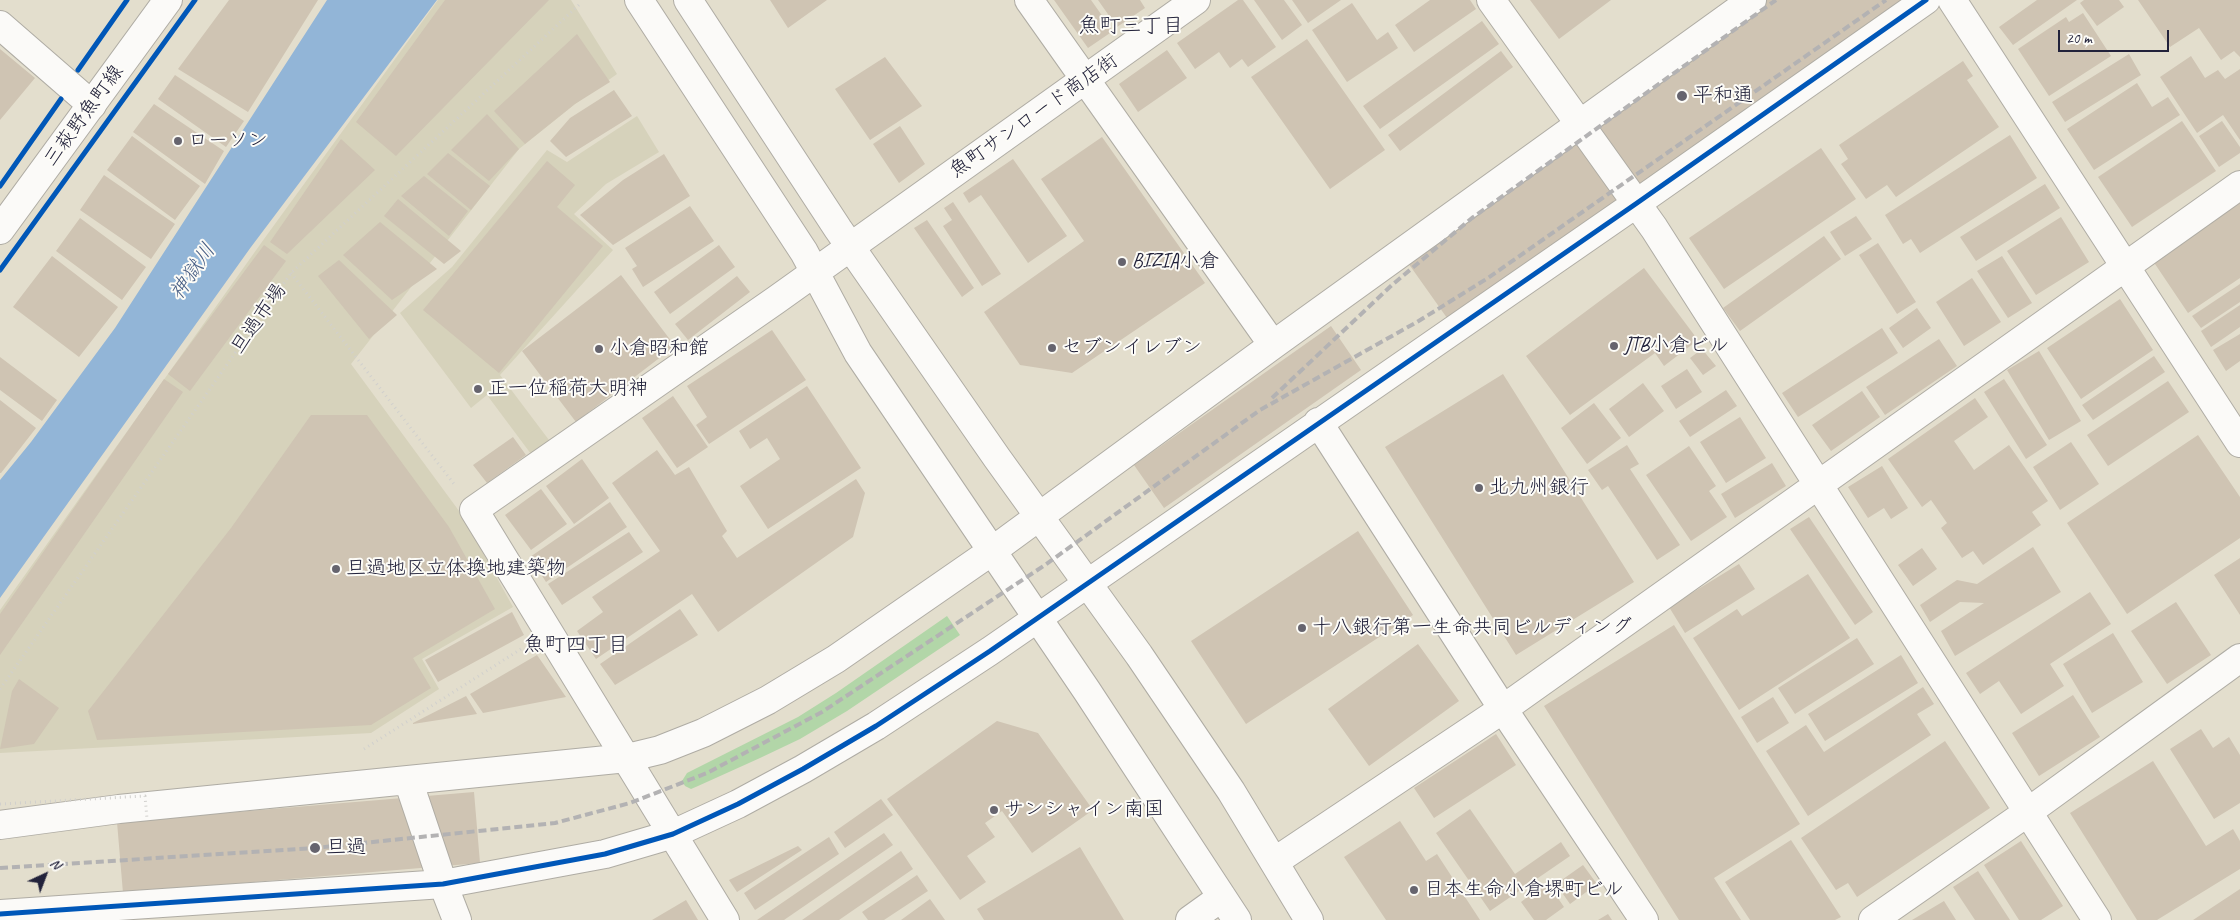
<!DOCTYPE html>
<meta charset="utf-8">
<style>
body{margin:0}
#map{position:relative;width:2240px;height:920px;overflow:hidden;background:#e3decd;font-family:Caveat,sans-serif}
canvas{display:block}
.north{position:absolute;left:20px;top:850px;width:50px;height:50px;-webkit-text-stroke:4px #fdfcf7;paint-order:stroke;rotate:43deg;font-size:14px;font-weight:700;line-height:20px;text-align:center;color:#22223b}
.north::after{content:'';display:block;margin:auto;width:18px;height:22px;background:#22223b;clip-path:polygon(50% 0,100% 100%,50% 72%,0 100%)}
.scale{position:absolute;left:2058px;top:30px;width:111px;height:22px;box-sizing:border-box;border:2px solid #22223b;border-top:0;padding-left:6px;font-size:15px;line-height:18px;white-space:nowrap;color:#22223b;-webkit-text-stroke:4px #fdfcf7;paint-order:stroke}
</style>
<div id="map">
<canvas width="2240" height="920"></canvas>
<div class="north">N</div>
<div class="scale">20 m</div>
</div>
<script>
const c = document.querySelector('canvas').getContext('2d');
c.lineJoin = 'round';
function fill(path, color) { c.fillStyle = color; c.fill(path, 'evenodd'); }
const poly = rows => new Path2D(rows.map(r => 'M' + r).join(''));
function trace(path, color, width, dash) { c.strokeStyle = color; c.lineWidth = width; c.lineCap = dash ? 'butt' : 'round'; c.setLineDash(dash || []); c.stroke(path); }
function label(font, color, halo, rows, align = 'center') {
  c.font = font + ' Caveat,"Klee One",sans-serif'; c.lineWidth = 4; c.setLineDash([]); c.textBaseline = 'middle'; c.strokeStyle = halo; c.fillStyle = color; for (const [text, x, y, turn = 0] of rows) {
    c.save(); c.translate(x, y); c.rotate((+turn || 0) * Math.PI / 180); c.textAlign = isNaN(turn) ? turn : align; if (halo) c.strokeText(text, 0, 0); c.fillText(text, 0, 0); c.restore();
  }
}
const built = poly([
 [438,0,571,0,617,74,575,104,519,149,351,364,462,515,513,607,422,659,439,689,371,733,0,753,0,610,264,239],
 [637,116,659,152,606,184,574,214,613,250,500,375,552,444,534,458,487,395,471,408,400,313,452,267,547,150,567,162]
]);
const green = poly([
 [947,616,960,635,847,711,800,739,760,758,698,786,691,789,685,786,682,781,687,773,798,717,836,693]
]);
const water = poly([
 [327,0,437,0,251,247,0,598,0,480,31,442,115,328]
]);
const building = poly([
 [229,0,318,0,248,112,178,69],
 [445,0,549,0,396,156,356,122],
 [770,0,827,0,788,28],
 [1054,0,1091,0,1113,31,1088,48],
 [1098,0,1140,0,1145,8,1117,27],
 [1238,0,1243,0,1276,47,1248,67,1242,59,1230,68,1219,52,1195,69,1177,43],
 [1254,0,1284,0,1302,25,1282,40],
 [1292,0,1341,0,1308,23],
 [1430,0,1470,0,1476,9,1414,52,1395,25],
 [1530,0,1611,0,1559,39],
 [1743,0,1907,0,1452,325,1396,246],
 [2037,0,2077,0,2013,45,1999,27],
 [2084,0,2119,0,2124,7,2097,26,2080,3],
 [2138,0,2240,0,2240,57,2234,51,2221,60,2199,28,2170,47],
 [1352,3,1377,40,1388,32,1398,48,1347,82,1312,30],
 [2083,13,2111,56,2049,96,2018,49,2066,17,2069,22],
 [1482,21,1499,44,1380,129,1363,106],
 [577,34,610,82,575,104,525,144,494,111],
 [1307,39,1385,150,1330,189,1251,77],
 [0,49,35,78,0,120],
 [1167,50,1187,78,1138,112,1119,84],
 [1501,51,1513,67,1400,151,1388,135],
 [2129,54,2141,75,2065,122,2052,102],
 [2191,56,2205,78,2218,70,2225,79,2240,69,2240,140,2223,115,2197,133,2160,77],
 [885,57,922,106,870,140,835,89],
 [1963,61,1973,76,1967,80,1999,127,1896,197,1887,185,1866,199,1841,164,1848,159,1839,145],
 [175,75,244,121,226,147,158,99],
 [2137,83,2152,107,2168,97,2180,115,2094,170,2067,129],
 [614,90,632,116,566,157,550,141,570,118],
 [154,104,224,151,205,184,133,132],
 [487,114,519,149,489,181,451,150],
 [2182,121,2216,171,2132,227,2098,177],
 [2222,121,2240,147,2240,153,2219,167,2199,136],
 [900,126,925,164,899,183,873,144],
 [2010,135,2037,178,1920,253,1911,239,1903,244,1885,215],
 [132,136,200,186,175,220,107,170],
 [1102,137,1205,283,1072,373,1020,365,984,312,1084,241,1041,179],
 [341,139,375,170,287,254,270,242],
 [1821,148,1856,199,1724,289,1689,238],
 [448,153,490,186,471,210,427,174],
 [664,154,690,196,613,245,580,215,623,180],
 [1013,159,1067,236,1028,263,981,195,969,203,963,193],
 [547,161,575,185,557,207,603,246,499,373,423,310],
 [104,175,175,224,151,259,80,210],
 [424,176,468,211,449,236,401,196],
 [2045,184,2060,208,1976,261,1960,237],
 [398,199,461,251,444,264,384,216],
 [953,202,1001,274,982,286,943,226,952,220,944,208],
 [2240,203,2240,278,2188,313,2153,261],
 [690,206,714,241,643,287,632,269,637,266,625,248],
 [1856,216,1872,239,1845,256,1830,232],
 [2061,217,2089,262,2036,295,2007,251],
 [80,218,146,267,122,300,56,251],
 [927,220,974,288,962,297,914,228],
 [380,222,437,269,392,300,343,255],
 [1824,236,1841,259,1740,331,1723,308],
 [1878,243,1916,302,1897,314,1859,255],
 [264,245,286,261,190,391,168,374],
 [719,245,735,267,670,314,654,292],
 [52,256,118,307,79,357,13,307],
 [2002,256,2032,303,2008,318,1977,271],
 [339,260,397,315,369,339,318,276],
 [1644,268,1698,340,1664,366,1655,353,1570,415,1526,356],
 [621,275,675,346,576,422,522,351],
 [737,276,750,292,688,340,675,324],
 [1972,278,2001,322,1964,346,1936,302],
 [2240,284,2240,302,2201,328,2192,316],
 [2120,299,2153,350,2081,399,2047,348],
 [2240,305,2240,327,2211,347,2201,331],
 [1917,308,1931,328,1903,348,1889,328],
 [1331,326,1361,370,1164,508,1134,465],
 [1882,328,1898,353,1798,417,1782,393],
 [772,330,806,380,709,444,696,425,707,417,687,386],
 [2240,334,2240,361,2226,371,2213,350],
 [1939,339,1957,366,1885,415,1866,387],
 [1702,349,1716,366,1703,375,1690,358],
 [2039,351,2081,421,2049,440,2007,370],
 [2154,356,2165,372,2093,420,2082,405],
 [0,357,57,400,42,421,0,390],
 [1687,369,1702,392,1676,409,1661,386],
 [1503,374,1634,582,1516,655,1385,447],
 [164,379,183,392,0,655,0,614],
 [2004,379,2047,445,2026,459,1984,392],
 [2168,381,2189,412,2108,466,2087,435],
 [1643,383,1664,411,1629,437,1609,409],
 [807,386,861,468,768,529,740,486,780,459,767,438,750,449,739,431],
 [1726,390,1737,406,1690,437,1679,421],
 [1862,391,1880,417,1831,451,1812,425],
 [673,396,708,447,677,468,642,418],
 [1975,398,1988,417,1954,441,1974,470,2009,445,2048,501,2032,512,2041,525,1983,565,1973,551,1962,558,1941,528,1947,523,1931,500,1922,507,1888,459],
 [0,400,36,428,1,473,0,473],
 [1594,403,1621,438,1587,464,1561,428],
 [311,415,367,415,449,527,495,609,413,658,431,688,371,725,97,740,88,711,231,528],
 [1740,417,1766,458,1726,483,1700,442],
 [2198,435,2240,497,2240,538,2127,614,2067,523],
 [513,437,526,455,487,483,473,465],
 [2071,442,2099,484,2060,510,2033,467],
 [1627,445,1639,464,1630,469,1680,545,1657,560,1608,486,1602,490,1588,470],
 [1689,446,1716,486,1709,491,1727,517,1691,541,1646,475],
 [657,450,675,475,689,467,727,531,722,536,737,558,856,479,865,493,853,537,718,632,692,594,596,659,577,631,603,612,592,597,660,551,612,483],
 [582,459,609,498,574,524,546,486],
 [1772,463,1786,486,1735,518,1721,494],
 [1882,466,1908,508,1891,519,1884,508,1868,518,1848,487],
 [541,489,567,524,531,550,505,515],
 [610,502,627,527,546,582,530,557],
 [1809,517,1873,612,1855,625,1790,529],
 [1358,531,1413,615,1246,724,1191,641],
 [629,532,643,552,562,605,548,584],
 [2033,547,2061,592,1955,656,1941,631,1984,603,1960,602,1930,622,1920,605,1957,580,1977,584],
 [1922,548,1937,569,1913,586,1898,565],
 [2240,558,2240,615,2214,575],
 [1739,564,1755,589,1685,633,1669,607],
 [1808,574,1850,638,1739,710,1693,638,1737,609,1742,616],
 [2090,592,2111,624,2050,664,2064,686,2021,714,1999,681,1980,694,1966,673],
 [2176,602,2211,655,2167,684,2131,631],
 [680,609,698,635,615,685,600,664],
 [512,612,524,635,438,682,425,660],
 [1674,625,1800,824,1714,878,1741,920,1679,920,1544,706],
 [2113,633,2143,682,2092,713,2063,664],
 [1857,638,1874,664,1795,714,1778,688],
 [1418,644,1459,701,1369,766,1328,709],
 [537,655,566,697,483,713,470,694],
 [1901,655,1918,683,1825,741,1808,714],
 [19,679,59,708,34,744,0,749,12,691],
 [1923,687,1934,704,1917,714,1931,735,1808,816,1766,751,1806,725,1824,752],
 [2073,695,2100,737,2039,776,2012,733],
 [466,696,477,714,413,724,413,723],
 [1773,697,1789,723,1757,743,1741,717],
 [997,721,1038,733,1093,810,1032,853,1002,811,985,823,995,837,967,856,986,882,960,900,887,799],
 [2201,729,2213,748,2229,737,2240,755,2240,803,2214,819,2170,749],
 [1496,734,1516,765,1434,818,1414,788],
 [1945,741,1990,808,1857,897,1848,883,1836,890,1801,838],
 [2153,761,2206,846,2233,829,2240,841,2240,869,2157,920,2137,920,2070,813],
 [474,792,480,863,123,893,117,822],
 [881,799,893,815,845,848,834,832],
 [1470,809,1515,874,1561,842,1570,856,1490,911,1436,833],
 [1400,821,1426,861,1437,854,1480,920,1386,920,1344,857],
 [884,833,893,845,784,920,757,920],
 [829,837,839,854,755,910,744,893],
 [1791,840,1841,917,1835,920,1750,920,1725,882],
 [2021,841,2063,906,2041,920,2019,920,1984,865],
 [798,846,802,850,737,892,729,880],
 [1080,847,1124,920,984,920,977,909],
 [901,851,913,869,839,920,802,920],
 [1583,865,1597,884,1570,904,1556,884],
 [1978,871,2010,920,1975,920,1953,887],
 [917,875,928,891,884,920,868,920,862,912],
 [1547,882,1564,907,1546,920,1534,920,1521,902],
 [2240,889,2240,920,2193,920],
 [930,899,945,920,901,920],
 [686,900,698,920,652,920],
 [1944,901,1956,920,1912,920],
 [1608,914,1612,920,1598,920]
]);
const path = poly([
 [291,273,454,484],
 [0,689,291,273,581,3],
 [364,749,521,649]
]);
const minor = poly([
 [639,0,804,252,858,353,1087,691,1237,920],
 [688,0,838,229,997,458,1139,655,1231,791,1309,920],
 [1029,0,1273,345],
 [1491,0,1654,228,2097,920],
 [1952,0,2240,443],
 [0,25,92,105],
 [1318,422,1503,709,1644,920],
 [408,780,443,884,457,920],
 [0,825,119,809,627,758,660,750,703,733,768,700,836,659,992,551,1273,345,1752,0],
 [1274,862,1503,709,2240,185],
 [0,914,443,884,605,854,673,834,738,804,803,769,876,726,990,651,1637,203,1926,0],
 [725,920,474,510,776,300,1196,0],
 [1190,920,1222,897],
 [1873,920,2028,812,2240,658]
]);
const major = poly([
 [0,230,168,0]
]);
const rail = poly([
 [1272,398,1392,285,1472,218,1776,0],
 [0,868,315,848,555,823,630,803,707,773,822,712,1045,565,1260,410,1417,322,1488,278,1886,0]
]);
const pathBridge = poly([
 [0,804,145,796,147,819]
]);
const cycleway = poly([
 [78,70,127,0],
 [0,186,61,99],
 [0,270,195,0],
 [0,914,443,884,605,854,673,834,738,804,803,769,876,726,990,651,1637,203,1926,0]
]);
const markers = [
 [1682,96,6,"#66646e"],
 [178,141,5,"#66646e"],
 [1122,262,5,"#66646e"],
 [1614,346,5,"#66646e"],
 [1052,348,5,"#66646e"],
 [599,349,5,"#66646e"],
 [478,389,5,"#66646e"],
 [1479,488,5,"#66646e"],
 [336,569,5,"#66646e"],
 [1302,628,5,"#66646e"],
 [994,810,5,"#66646e"],
 [315,848,6,"#66646e"],
 [1414,890,5,"#66646e"]
];
const poiNames = [
 ["平和通",1693,96],
 ["ローソン",188,141],
 ["BIZIA小倉",1132,262],
 ["JTB小倉ビル",1624,346],
 ["セブンイレブン",1062,348],
 ["小倉昭和館",609,349],
 ["正一位稲荷大明神",488,389],
 ["北九州銀行",1489,488],
 ["旦過地区立体換地建築物",346,569],
 ["十八銀行第一生命共同ビルディング",1312,628],
 ["サンシャイン南国",1004,810],
 ["旦過",326,848],
 ["日本生命小倉堺町ビル",1424,890]
];
const streetNames = [
 ["三萩野魚町線",84,116,-54],
 ["魚町サンロード商店街",1034,116,-35],
 ["旦過市場",259,319,-55]
];
const neighbourhoodNames = [
 ["魚町三丁目",1131,26],
 ["魚町四丁目",576,645]
];
const waterNames = [
 ["神獄川",193,272,-55]
];
fill(built, '#d6d2bb');
fill(green, '#b2d6a8');
fill(water, '#92b5d7');
fill(building, '#cfc4b3');
trace(minor, '#afaca4', 30);
trace(major, '#afaca4', 30);
trace(path, '#d1d0cd', 3, [1, 4]);
trace(minor, '#fbfaf8', 28);
trace(major, '#fbfaf8', 28);
trace(rail, '#b3b2b3', 4, [8, 4]);
trace(pathBridge, '#d1d0cd', 3, [1, 4]);
trace(cycleway, '#0057b8', 5);
for (const [x, y, r, color] of markers) { const dot = new Path2D(); dot.arc(x, y, r, 0, 2 * Math.PI); c.fillStyle = color; c.fill(dot); trace(dot, '#fdfcf7', 2); }
label('20px', '#22223b', '#fdfcf7', poiNames, 'left');
label('20px', '#22223b', '#fdfcf7', streetNames);
label('21px', '#22223b', '#fdfcf7', neighbourhoodNames);
label('italic 21px', '#455c83', '#fdfcf7', waterNames);
</script>
